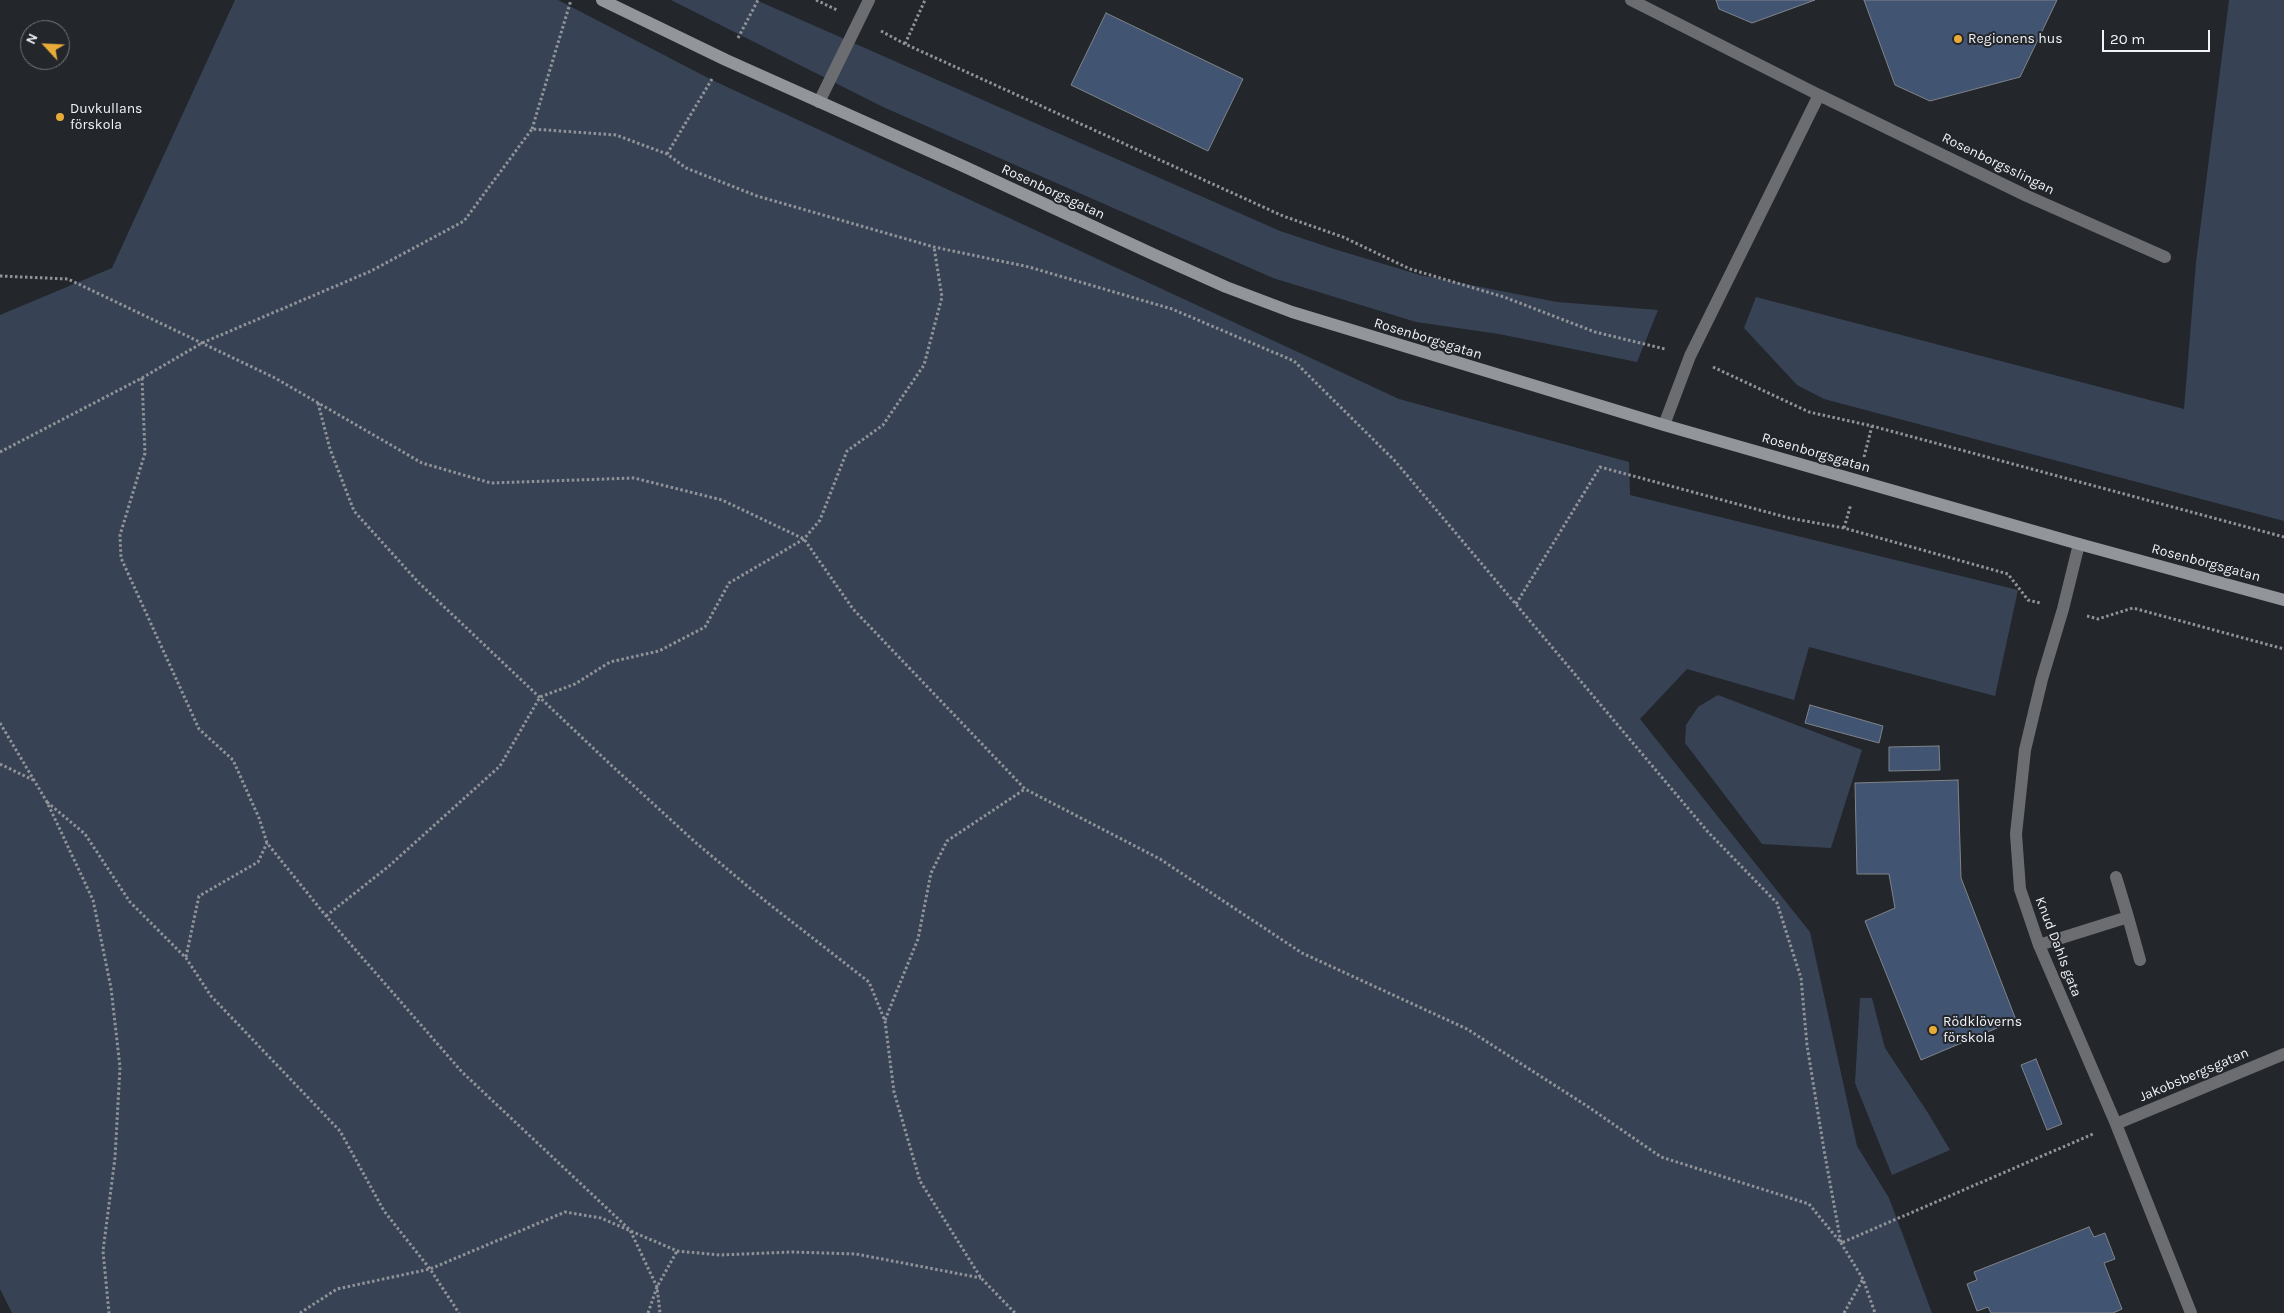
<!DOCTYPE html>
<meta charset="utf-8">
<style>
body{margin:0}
#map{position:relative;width:2284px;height:1313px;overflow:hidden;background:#23262b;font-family:Karla,sans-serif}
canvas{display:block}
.north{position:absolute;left:20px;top:20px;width:50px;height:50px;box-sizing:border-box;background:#23262b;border:1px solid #75787d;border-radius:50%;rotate:295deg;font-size:14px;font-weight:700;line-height:20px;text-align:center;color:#f1f3f7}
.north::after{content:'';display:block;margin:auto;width:18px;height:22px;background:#e9ab38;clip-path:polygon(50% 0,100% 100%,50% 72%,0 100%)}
.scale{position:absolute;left:2102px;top:30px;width:108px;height:22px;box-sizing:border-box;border:2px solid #f1f3f7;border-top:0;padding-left:6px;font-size:15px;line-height:18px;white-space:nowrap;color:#f1f3f7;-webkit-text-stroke:4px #23262b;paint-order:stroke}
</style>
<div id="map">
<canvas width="2284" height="1313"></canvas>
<div class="north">N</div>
<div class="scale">20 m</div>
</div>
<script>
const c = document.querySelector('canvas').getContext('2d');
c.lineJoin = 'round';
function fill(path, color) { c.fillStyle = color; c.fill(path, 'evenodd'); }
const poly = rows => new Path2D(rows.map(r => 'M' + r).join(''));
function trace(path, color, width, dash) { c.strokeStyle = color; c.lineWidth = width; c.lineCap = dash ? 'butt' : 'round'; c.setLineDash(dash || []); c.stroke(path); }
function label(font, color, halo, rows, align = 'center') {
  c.font = font + ' Karla,sans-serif'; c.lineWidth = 4; c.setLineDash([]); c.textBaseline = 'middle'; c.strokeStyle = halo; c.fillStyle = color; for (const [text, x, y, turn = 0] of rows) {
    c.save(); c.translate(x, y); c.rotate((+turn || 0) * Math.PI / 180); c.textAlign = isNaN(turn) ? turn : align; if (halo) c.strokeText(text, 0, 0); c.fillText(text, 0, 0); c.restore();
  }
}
const green = poly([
 [235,0,558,0,712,80,1399,399,1629,462,1630,495,2018,590,1995,696,1809,647,1794,700,1687,669,1640,719,1810,932,1857,1146,1889,1198,1932,1313,12,1313,0,1289,0,315,112,268],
 [671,0,756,0,1280,231,1334,249,1420,275,1557,302,1658,310,1637,362,1499,334,1416,322,1273,278,883,107],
 [2229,0,2284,0,2284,521,1824,399,1797,385,1744,328,1756,297,2184,409,2196,262],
 [1718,695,1862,750,1831,848,1762,844,1685,743,1686,725,1698,707],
 [1860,998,1872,998,1885,1048,1928,1113,1950,1150,1892,1175,1855,1083]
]);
const building = poly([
 [1716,0,1815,0,1752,23,1719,9,1716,0],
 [1864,0,2057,0,2020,77,1930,101,1895,85,1864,0],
 [1106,13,1243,79,1208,151,1071,85,1106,13],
 [1810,705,1883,726,1879,743,1805,723,1810,705],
 [1939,746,1940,770,1889,771,1889,747,1939,746],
 [1958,780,1961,878,2016,1020,1921,1060,1865,921,1895,908,1889,874,1857,874,1855,783,1958,780],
 [2036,1059,2062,1124,2047,1130,2021,1065,2036,1059],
 [2089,1227,2094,1237,2105,1233,2115,1259,2104,1263,2122,1309,2113,1313,1991,1313,1988,1307,1977,1311,1967,1284,1977,1280,1974,1272,2089,1227]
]);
const path = poly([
 [816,0,837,10],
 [881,31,905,44,1283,216,1343,237,1410,269,1504,297,1595,332,1665,349],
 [738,38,758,0],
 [905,44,925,0],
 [532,129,571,0],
 [667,154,712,79],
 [0,276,68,279,275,378,422,463,491,483,634,478,722,500,804,539,853,609,1025,789,1160,859,1302,953,1467,1029,1587,1106,1661,1157,1809,1204,1841,1243,1863,1279,1875,1313],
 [1713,367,1809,412,1872,426,2284,537],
 [142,378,145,453,120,535,121,558,199,729,233,760,259,818,267,843,326,916,462,1072,630,1230,657,1287,660,1313],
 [318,403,330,449,354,511,418,582,611,765,695,842,764,900,869,982,885,1021,894,1092,920,1181,981,1278,1015,1313],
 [0,452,142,378,202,343,371,271,464,221,532,129,616,135,667,154,686,168,757,196,934,247,1029,267,1172,309,1294,361,1395,461,1708,832,1777,903,1801,978,1807,1045,1824,1150,1841,1243,2093,1134],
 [1864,457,1872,426],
 [1844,528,1851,504],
 [1516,604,1600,467,1789,518,1844,528,2008,574,2028,600,2040,603],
 [2087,616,2098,619,2133,608,2284,649],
 [0,723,47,802,93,900,111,988,120,1067,115,1158,103,1251,109,1313],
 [0,764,33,780],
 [47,802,85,834,130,902,186,958,211,996,340,1131,384,1211,430,1269,459,1313],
 [326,916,389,866,500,766,540,697,575,684,610,662,659,651,705,627,729,583,804,539,820,520,847,451,883,425,924,365,942,297,934,247],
 [186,957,199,896,258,862,267,843],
 [885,1020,918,939,931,873,947,841,1025,789],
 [300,1313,337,1289,430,1269,565,1212,601,1218,677,1251,720,1255,792,1252,856,1254,981,1278],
 [648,1313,657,1287,677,1251],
 [1844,1313,1863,1279]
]);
const lane = poly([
 [1631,0,1819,95,1690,356,1664,425],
 [1819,95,2027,196,2165,257],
 [819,102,869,0],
 [2128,917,2140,960],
 [2039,945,2128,917,2116,877]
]);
const street = poly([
 [2079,544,2063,609,2042,679,2025,750,2016,834,2020,889,2039,945,2116,1124,2191,1313],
 [2116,1124,2284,1054]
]);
const secondary = poly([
 [602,0,726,60,963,166,1157,256,1226,287,1292,312,1664,425,2079,544,2284,600]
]);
const markers = [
 [1958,39,5,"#e9ab38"],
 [60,117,5,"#e9ab38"],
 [1933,1030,5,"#e9ab38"]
];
const poiNames = [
 ["Regionens hus",1968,39],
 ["Duvkullans",70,109],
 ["förskola",70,125],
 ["Rödklöverns",1943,1022],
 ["förskola",1943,1038]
];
const streetNames = [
 ["Rosenborgsslingan",1998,164,26],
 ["Rosenborgsgatan",1053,192,25],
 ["Rosenborgsgatan",1428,339,17],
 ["Rosenborgsgatan",1816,453,16],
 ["Rosenborgsgatan",2206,563,15],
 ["Knud Dahls gata",2058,947,69],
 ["Jakobsbergsgatan",2194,1075,-23]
];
fill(green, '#374355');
fill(building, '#415472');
trace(building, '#80848a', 1);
trace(path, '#919398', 3, [2.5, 2.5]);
trace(lane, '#6b6d70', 12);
trace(street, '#6b6d70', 12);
trace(secondary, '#929599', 12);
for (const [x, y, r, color] of markers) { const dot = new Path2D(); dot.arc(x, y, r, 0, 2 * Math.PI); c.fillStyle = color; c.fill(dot); trace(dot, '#23262b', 2); }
label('14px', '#f1f3f7', '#23262b', poiNames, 'left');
label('14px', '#f1f3f7', '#23262b', streetNames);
</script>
